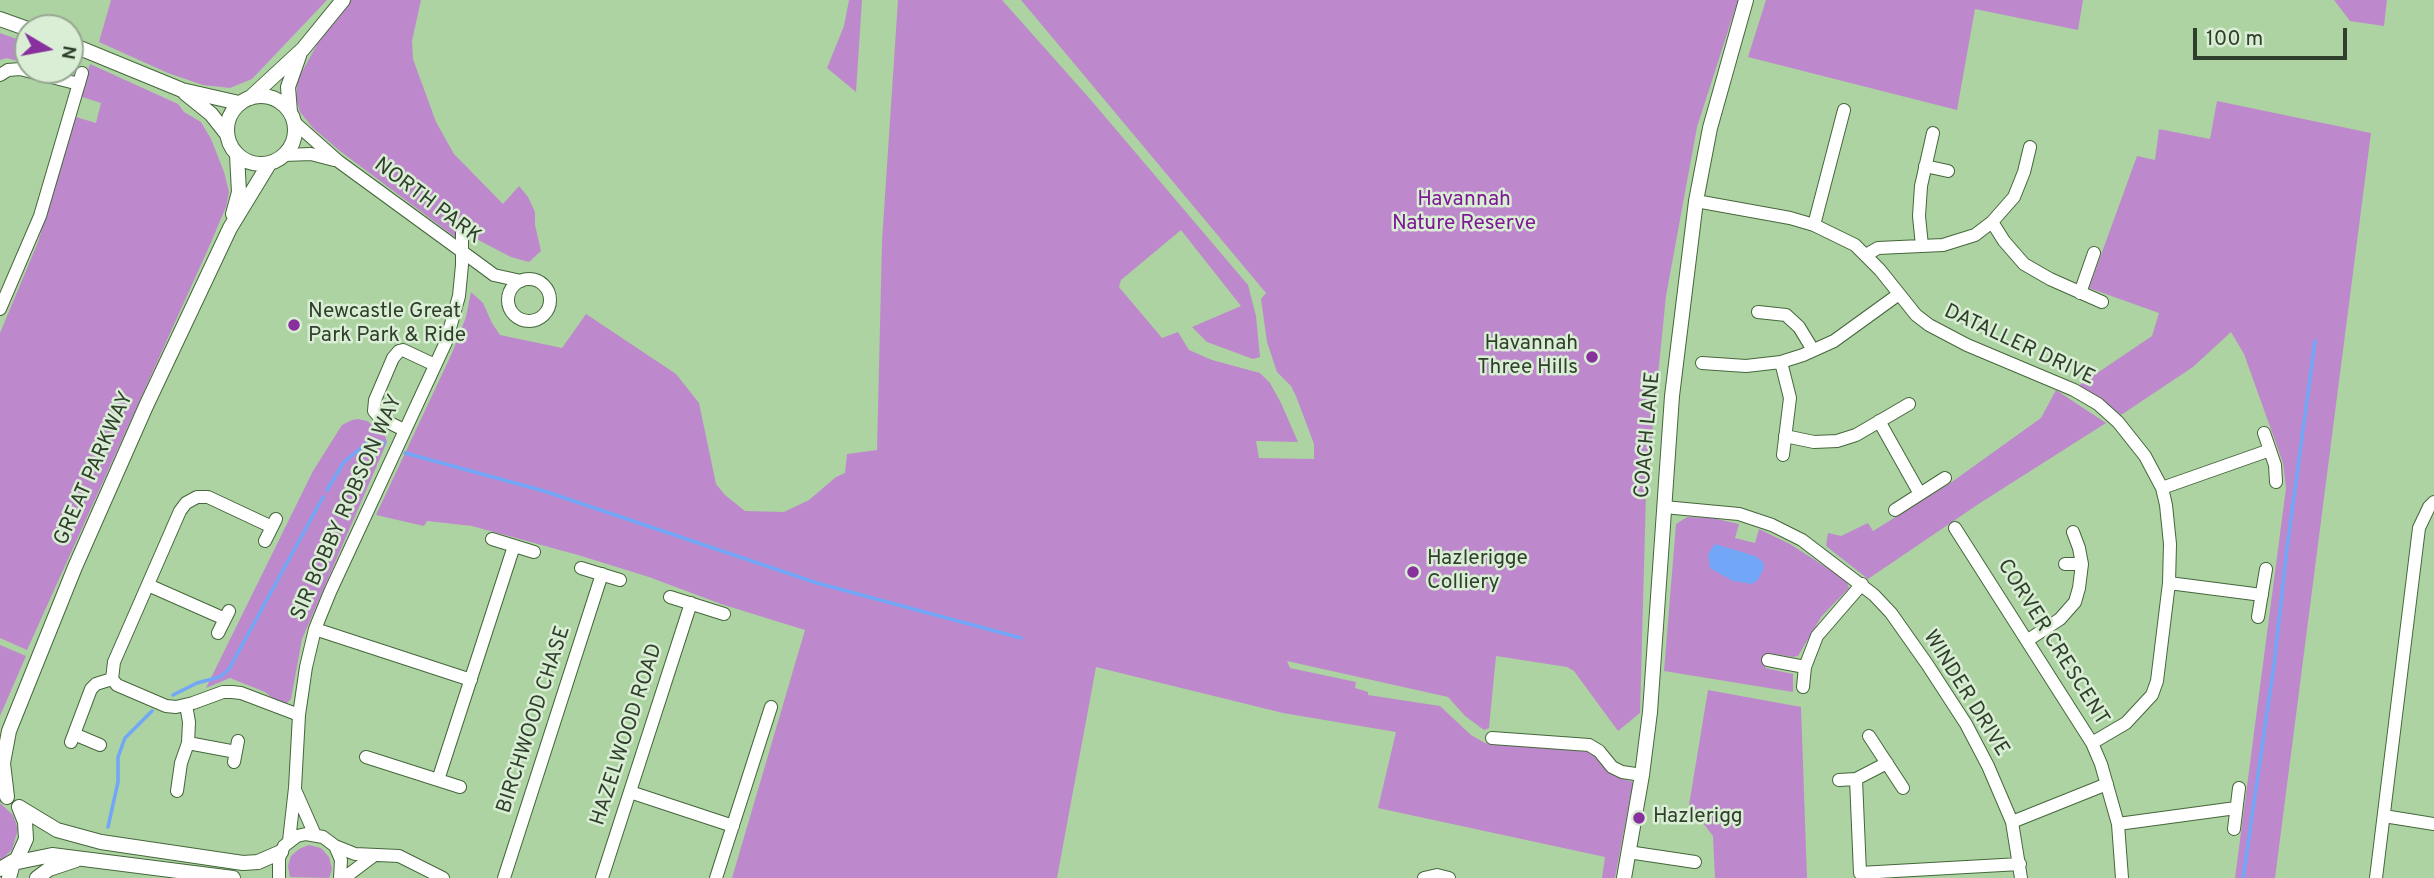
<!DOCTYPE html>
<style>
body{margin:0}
#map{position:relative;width:2434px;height:878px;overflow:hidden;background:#add3a2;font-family:Overpass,sans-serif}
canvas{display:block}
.north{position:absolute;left:14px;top:14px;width:70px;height:70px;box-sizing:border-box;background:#daeed5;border:2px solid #96a891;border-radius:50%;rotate:100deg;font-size:19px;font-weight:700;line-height:28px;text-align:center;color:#2f3f2b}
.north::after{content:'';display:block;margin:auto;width:24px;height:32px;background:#88309d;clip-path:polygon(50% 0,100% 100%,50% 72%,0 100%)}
.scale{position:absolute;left:2193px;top:28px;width:154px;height:32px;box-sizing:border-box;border:4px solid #2f3f2b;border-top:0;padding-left:9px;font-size:21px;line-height:24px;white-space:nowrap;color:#2f3f2b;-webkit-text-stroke:5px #daeed5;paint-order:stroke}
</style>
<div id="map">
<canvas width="2434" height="878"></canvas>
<div class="north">N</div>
<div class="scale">100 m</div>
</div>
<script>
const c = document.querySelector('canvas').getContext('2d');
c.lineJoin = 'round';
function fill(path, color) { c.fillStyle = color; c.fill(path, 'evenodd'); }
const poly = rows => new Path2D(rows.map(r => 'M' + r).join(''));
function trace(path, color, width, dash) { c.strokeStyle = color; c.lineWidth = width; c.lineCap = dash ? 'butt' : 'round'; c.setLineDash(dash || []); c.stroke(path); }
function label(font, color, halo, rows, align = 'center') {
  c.font = font + ' Overpass,sans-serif'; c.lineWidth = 5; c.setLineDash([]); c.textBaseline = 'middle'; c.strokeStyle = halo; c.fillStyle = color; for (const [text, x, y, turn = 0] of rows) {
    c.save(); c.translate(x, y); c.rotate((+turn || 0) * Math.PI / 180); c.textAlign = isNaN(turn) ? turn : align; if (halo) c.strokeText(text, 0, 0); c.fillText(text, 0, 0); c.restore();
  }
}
const green = poly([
 [111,0,327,0,252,79,230,88,203,85,168,73,99,42],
 [351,0,421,0,412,41,413,59,436,122,454,154,503,204,519,186,528,197,535,212,535,225,541,251,529,262,511,257,461,231,455,237,340,151,313,128,300,112,296,98,298,79,319,41],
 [849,0,862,0,856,92,827,68,844,26],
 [898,0,1002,0,1090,99,1248,285,1256,316,1260,357,1253,359,1207,342,1192,327,1241,306,1181,230,1121,280,1119,287,1162,338,1178,332,1189,350,1212,360,1260,373,1270,383,1281,403,1298,442,1256,441,1259,458,1314,459,1314,444,1296,396,1291,386,1277,372,1267,342,1261,299,1266,293,1021,0,1738,0,1697,127,1666,296,1646,494,1640,713,1618,731,1574,671,1567,667,1496,656,1489,728,1484,730,1465,716,1448,697,1287,661,1290,668,1356,682,1355,688,1368,692,1368,695,1440,706,1471,735,1485,743,1591,752,1620,778,1633,782,1615,878,1602,878,1605,857,1378,808,1396,732,1283,713,1096,667,1057,878,732,878,805,630,721,604,649,577,578,555,472,526,427,521,424,526,376,515,452,353,466,317,471,292,483,303,492,323,500,335,562,348,586,314,676,374,699,403,716,484,725,495,745,511,784,512,809,500,836,477,845,473,847,454,877,450,882,241],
 [1766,0,2083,0,2078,30,1975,9,1957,110,1748,57],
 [2334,0,2387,0,2384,26,2350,21],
 [0,33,28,43,28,64,7,58,0,60],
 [90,64,178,104,184,112,201,122,211,139,224,172,229,192,226,207,209,247,27,650,0,638,0,333,38,242,76,117,96,123,101,103,79,96],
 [2217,101,2371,133,2275,878,2235,878,2286,488,2283,463,2244,354,2231,332,2193,367,2121,415,2098,397,2078,386,2152,336,2159,313,2089,288,2137,156,2155,160,2159,129,2210,139],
 [2056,390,2106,423,1980,503,1868,579,1826,546,1828,533,1841,536,1868,523,1873,531,1949,484,2041,418],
 [358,419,367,421,384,433,387,442,302,639,291,699,286,704,276,701,265,692,230,678,206,688,313,471,342,425,352,420],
 [1687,517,1712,518,1739,524,1735,538,1755,543,1759,529,1790,544,1846,580,1849,588,1821,617,1798,656,1793,657,1768,653,1765,668,1793,674,1793,692,1664,671,1676,524],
 [0,645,26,656,0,716],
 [1708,690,1801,707,1807,878,1715,878,1713,836,1689,805],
 [0,803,13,815,18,829,12,850,0,861],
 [309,845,321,848,329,857,332,869,329,878,290,877,288,866,291,856,299,849]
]);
const water = poly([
 [1715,544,1755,556,1763,562,1764,568,1758,580,1752,584,1733,581,1710,568,1708,554]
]);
const stream = poly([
 [405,453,544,491,817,583,1021,638],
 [327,490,344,462,368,442,376,441,384,443],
 [173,695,197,683,220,677,229,669,323,497],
 [108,827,118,782,118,757,125,738,152,711],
 [2243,878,2274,665,2287,548,2315,341]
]);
const minor = poly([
 [0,75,8,70,20,69,79,84],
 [294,122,338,161,475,261,494,275,521,281],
 [284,155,311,154,334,160],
 [1925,166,1948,171],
 [1696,201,1790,218,1814,225,1855,245,1880,270,1916,315,1929,325,1967,345,2074,390,2098,404,2118,422,2145,456,2162,488,2166,505,2170,544,2169,583,2157,681,2152,695,2126,723,2092,743],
 [1992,222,2004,241,2024,264,2050,279,2102,302],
 [1814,225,1844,110],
 [1922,246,1919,216,1921,186,1933,133],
 [1866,255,1878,248,1943,245,1975,235,1992,222,2014,197,2024,172,2030,147],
 '508 300a21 21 0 1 1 42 0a21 21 0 1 1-42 0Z',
 [2080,293,2094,253],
 [0,309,40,216,82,73],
 [1758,312,1786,315,1799,327,1813,350],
 [1781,362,1790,398,1783,455],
 [1702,363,1746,366,1781,362,1803,355,1834,341,1899,294],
 [1879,421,1920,494],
 [404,430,380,418,374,411,375,400,393,358,399,351,403,350,435,365],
 [2264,433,2275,465,2276,482],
 [1785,436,1814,442,1837,441,1856,435,1909,404],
 [2162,488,2270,450],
 [1664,507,1739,514,1772,525,1802,540,1874,595,1891,613,1927,664,1966,724,1988,766,2012,822,2021,878],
 [1895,510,1945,478],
 [272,527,208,497,197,497,186,503,180,511,114,662,112,679,117,685,166,706,176,707,193,703,223,692,232,692,241,693,299,715],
 [1955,528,2092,743,2101,764,2118,824,2122,878],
 [492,539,534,552],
 [265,541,276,519],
 [2065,564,2082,564],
 [581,568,620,580],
 [2169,583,2262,595],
 [148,585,225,619],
 [670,597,724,614],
 [2258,617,2266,569],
 [315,629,471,680],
 [218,633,229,611],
 [2028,640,2060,619,2075,602,2079,588,2082,564,2079,548,2073,532],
 [1768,660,1805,667],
 [1803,687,1805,667,1817,636,1862,584],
 [74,734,100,745],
 [1869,736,1903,788],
 [1492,738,1589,745,1599,751,1612,767,1622,772,1642,775],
 [71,742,91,689,96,684,112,679],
 [188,743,236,752],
 [366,757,460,787],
 [234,762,238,741],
 [1856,779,1860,873,2020,864],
 [438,780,514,546],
 [1839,780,1856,779,1887,763],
 [177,791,181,763,188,743,189,722,186,705],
 [296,792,315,835],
 [630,792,733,826],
 [2384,816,2434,824],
 [2012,822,2107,784],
 [2118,824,2236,808],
 [2234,829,2239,788],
 [289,841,295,788,299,715,306,667,315,629,330,592,446,342,459,296,462,265,462,233],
 [335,846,355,854,399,856,443,878],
 [1628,852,1695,862],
 [279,878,279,858,284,846,297,836,306,834,323,837,335,846,341,860,340,878],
 [344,878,372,857],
 [504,878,602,574],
 [602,878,691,603],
 [716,878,771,707],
 [1424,878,1437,875,1449,878],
 [2376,878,2419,528,2429,507,2434,502]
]);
const tertiary = poly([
 [0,19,28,29],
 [70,44,182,90,239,103],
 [185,93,211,114,226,133],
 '227 130a34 34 0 1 1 68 0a34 34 0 1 1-68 0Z',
 [250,98,303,49,343,0],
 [290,112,288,87,299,56],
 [233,214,239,192,237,155],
 [7,797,3,763,9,731,75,567,146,406,230,228,269,164],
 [19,807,57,830,101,842,243,863,258,862,281,852],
 [0,869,17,859,26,839,25,822,19,807],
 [9,878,13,863,52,855,233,878],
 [37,878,49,869,76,860],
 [1624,878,1642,775,1650,712,1672,396,1696,201,1710,128,1746,0]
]);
const markers = [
 [294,325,7,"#88309d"],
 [1592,357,7,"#88309d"],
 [1413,572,7,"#88309d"],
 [1639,818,7,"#88309d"]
];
const parkNames = [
 ["Havannah",1464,201],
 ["Nature Reserve",1464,225]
];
const streetNames = [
 ["NORTH PARK",427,202,37],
 ["DATALLER DRIVE",2019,346,25],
 ["COACH LANE",1649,435,-85],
 ["GREAT PARKWAY",95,469,-66],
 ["SIR BOBBY ROBSON WAY",348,508,-66],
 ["CORVER CRESCENT",2052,643,58],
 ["WINDER DRIVE",1965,694,58],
 ["BIRCHWOOD CHASE",535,720,-72],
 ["HAZELWOOD ROAD",628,735,-72]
];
const poiNames = [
 ["Newcastle Great",308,313],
 ["Park Park & Ride",308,337],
 ["Havannah",1578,345,"right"],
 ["Three Hills",1578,369,"right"],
 ["Hazlerigge",1427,560],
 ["Colliery",1427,584],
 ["Hazlerigg",1653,818]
];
fill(green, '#be89cc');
fill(water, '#72a6f6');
trace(stream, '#72a6f6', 3.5);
trace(minor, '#45673b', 14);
trace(tertiary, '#45673b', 16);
trace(minor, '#fff', 12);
trace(tertiary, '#fff', 14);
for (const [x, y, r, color] of markers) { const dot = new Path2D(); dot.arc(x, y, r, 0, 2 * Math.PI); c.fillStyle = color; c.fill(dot); trace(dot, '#daeed5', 2.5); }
label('21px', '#7e1995', '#daeed5', parkNames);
label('21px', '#2f3f2b', '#daeed5', streetNames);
label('21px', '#2f3f2b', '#daeed5', poiNames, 'left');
</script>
